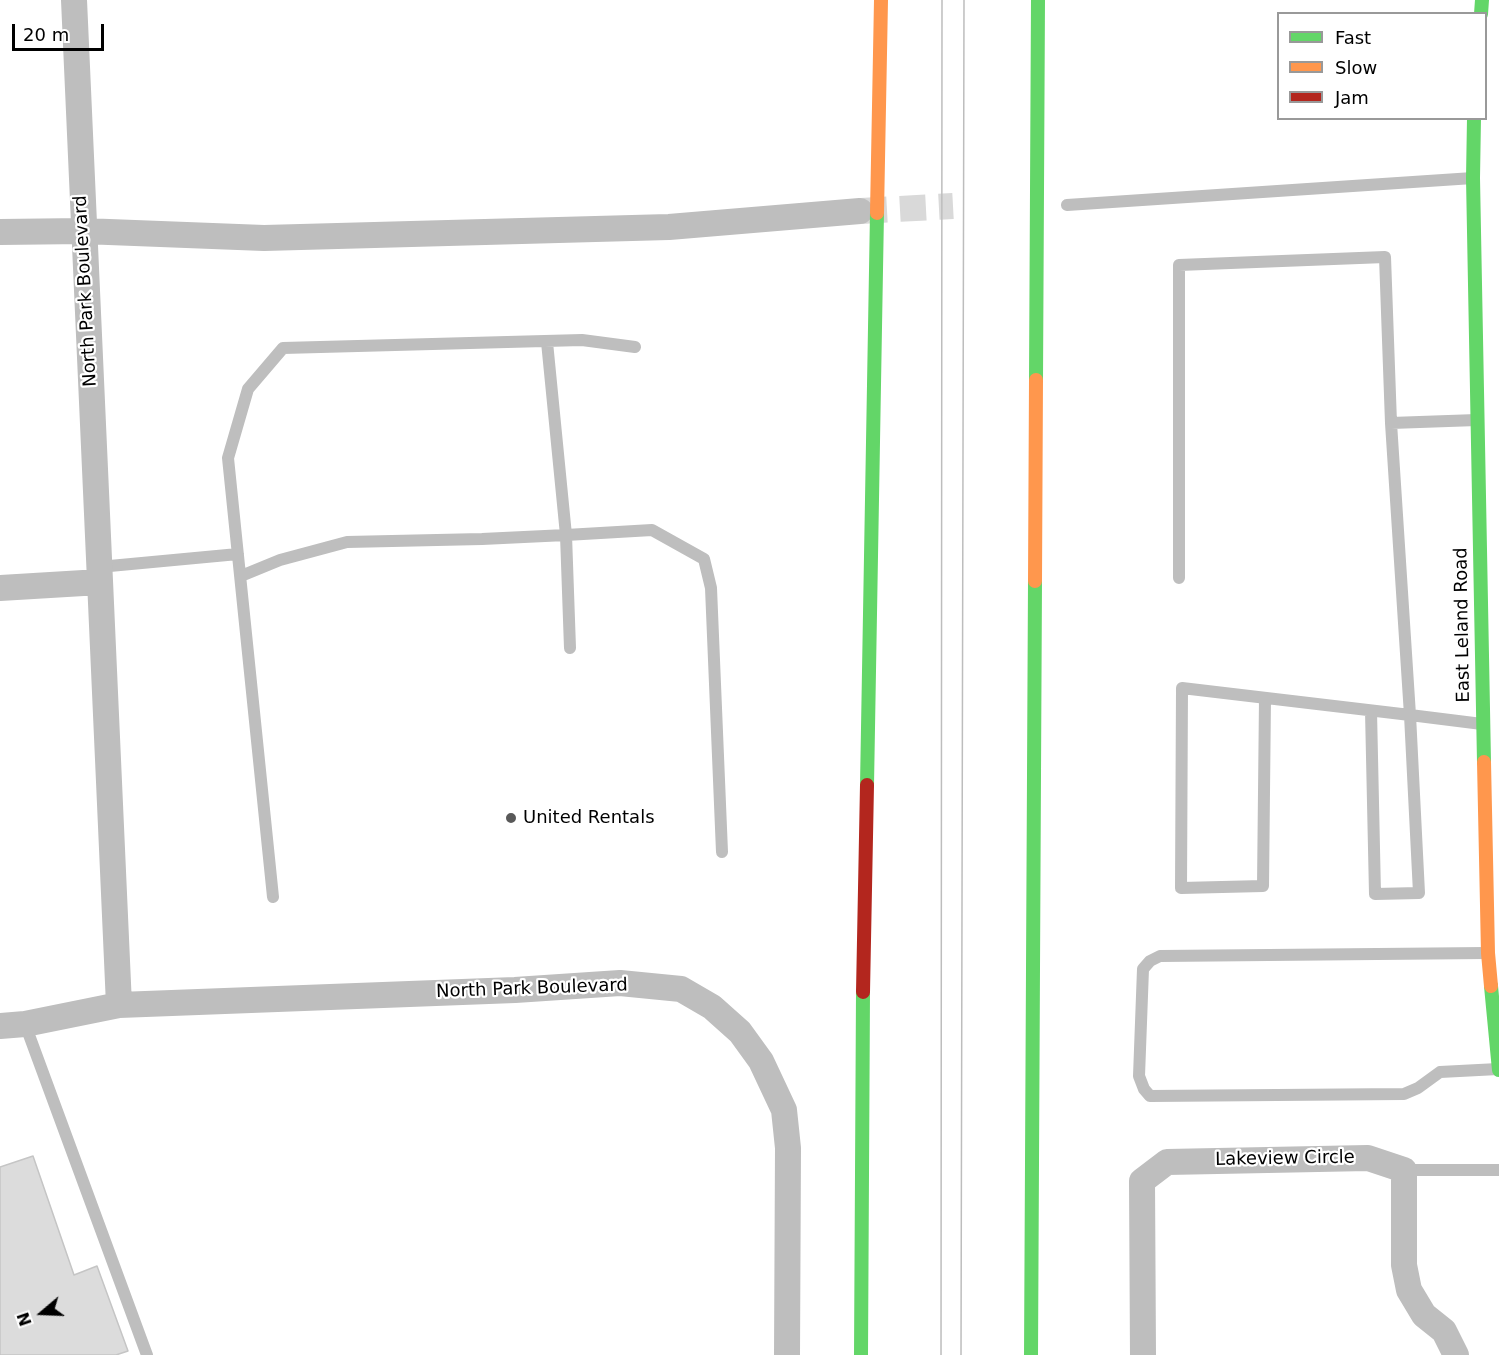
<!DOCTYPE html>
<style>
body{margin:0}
#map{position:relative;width:1499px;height:1355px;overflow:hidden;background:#fff;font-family:"DejaVu Sans",sans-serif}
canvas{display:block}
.legend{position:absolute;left:1277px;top:12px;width:210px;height:108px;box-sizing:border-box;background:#fff;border:2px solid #999;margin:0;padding:8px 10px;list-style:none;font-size:18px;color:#000}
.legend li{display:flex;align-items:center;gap:12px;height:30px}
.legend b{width:30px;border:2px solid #999}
.north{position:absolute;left:12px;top:1283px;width:60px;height:60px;-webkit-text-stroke:4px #fff;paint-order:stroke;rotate:251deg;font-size:16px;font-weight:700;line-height:24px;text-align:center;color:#000}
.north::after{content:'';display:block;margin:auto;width:21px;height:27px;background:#000;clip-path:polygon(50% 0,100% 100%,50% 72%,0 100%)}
.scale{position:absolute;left:12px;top:24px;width:92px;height:27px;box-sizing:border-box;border:3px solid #000;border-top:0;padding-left:8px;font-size:18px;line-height:21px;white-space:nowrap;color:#000;-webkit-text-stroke:4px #fff;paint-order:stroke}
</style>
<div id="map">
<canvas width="1499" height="1355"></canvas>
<ul class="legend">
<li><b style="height:8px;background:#63d668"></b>Fast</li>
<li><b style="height:8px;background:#ff974d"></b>Slow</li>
<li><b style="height:8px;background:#b3261e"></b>Jam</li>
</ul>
<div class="north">N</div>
<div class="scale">20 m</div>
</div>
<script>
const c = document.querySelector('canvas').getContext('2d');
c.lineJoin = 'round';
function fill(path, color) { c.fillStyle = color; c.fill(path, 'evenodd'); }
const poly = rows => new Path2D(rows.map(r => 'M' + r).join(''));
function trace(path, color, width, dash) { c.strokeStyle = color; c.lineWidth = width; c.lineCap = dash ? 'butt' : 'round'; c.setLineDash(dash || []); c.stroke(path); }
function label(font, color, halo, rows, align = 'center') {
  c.font = font + ' "DejaVu Sans",sans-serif'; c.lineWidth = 4.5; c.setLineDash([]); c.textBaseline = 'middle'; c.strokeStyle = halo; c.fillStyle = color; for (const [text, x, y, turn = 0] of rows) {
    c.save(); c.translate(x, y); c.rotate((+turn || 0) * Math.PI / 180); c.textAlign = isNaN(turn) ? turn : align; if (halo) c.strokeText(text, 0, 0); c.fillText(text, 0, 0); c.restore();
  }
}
const building = poly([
 [33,1156,74,1275,97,1266,128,1351,116,1355,0,1355,0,1167,33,1156]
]);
const streetTunnel = poly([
 [861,211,953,206]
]);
const lane = poly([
 [1067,205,1473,178],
 [1391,423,1477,420],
 [99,567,238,554],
 [241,576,280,560,347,542,482,539,566,535,547,342],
 [1179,578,1179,265,1385,257,1391,423,1410,715,1419,893,1375,894,1371,711],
 [570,648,566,535,652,530,704,559,711,588,722,852],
 [1265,698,1263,886,1181,888,1182,688,1410,715,1482,724],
 [273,897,228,458,248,389,283,348,582,340,635,347],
 [1486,953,1160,956,1150,961,1143,969,1139,1076,1144,1089,1150,1096,1404,1094,1418,1088,1440,1072,1498,1069],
 [25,1024,147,1355],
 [1404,1170,1499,1170]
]);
const street = poly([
 [74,0,119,1005],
 [0,232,83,231,264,238,669,227,860,211],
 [0,588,100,582],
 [0,1026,25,1024,119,1005,515,990,620,983,681,989,712,1007,740,1032,761,1061,784,1110,788,1148,787,1355],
 [1143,1355,1142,1181,1167,1162,1368,1158,1404,1170,1404,1265,1409,1290,1424,1315,1444,1331,1456,1355]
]);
const fast = poly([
 [1481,14,1482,0],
 [1474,118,1473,178,1484,762],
 [1036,380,1038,0],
 [867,785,877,213],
 [1491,986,1499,1070],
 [861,1355,863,992],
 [1031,1355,1035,581]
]);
const slow = poly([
 [877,213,881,0],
 [1035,581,1036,380],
 [1484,762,1488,953,1491,986]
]);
const jam = poly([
 [863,992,867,785]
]);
const tram = poly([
 [941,1355,942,0],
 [961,1355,964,0]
]);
const markers = [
 [511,818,6,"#595959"]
];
const streetNames = [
 ["North Park Boulevard",86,291,-93],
 ["East Leland Road",1463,625,-91],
 ["North Park Boulevard",532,989,-2],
 ["Lakeview Circle",1285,1159,-1]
];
const poiNames = [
 ["United Rentals",523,818]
];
fill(building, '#dcdcdc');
trace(building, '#c5c5c5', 1.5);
trace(streetTunnel, '#d9d9d9', 26, [26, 13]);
trace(lane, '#bebebe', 12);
trace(street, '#bebebe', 26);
trace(fast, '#63d668', 14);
trace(slow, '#ff974d', 14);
trace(jam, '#b3261e', 14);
trace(tram, '#bdbdbd', 1.5);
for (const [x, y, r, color] of markers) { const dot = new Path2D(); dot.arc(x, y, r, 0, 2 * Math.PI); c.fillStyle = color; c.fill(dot); trace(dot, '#fff', 2); }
label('18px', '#000', '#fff', streetNames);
label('18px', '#000', '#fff', poiNames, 'left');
</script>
